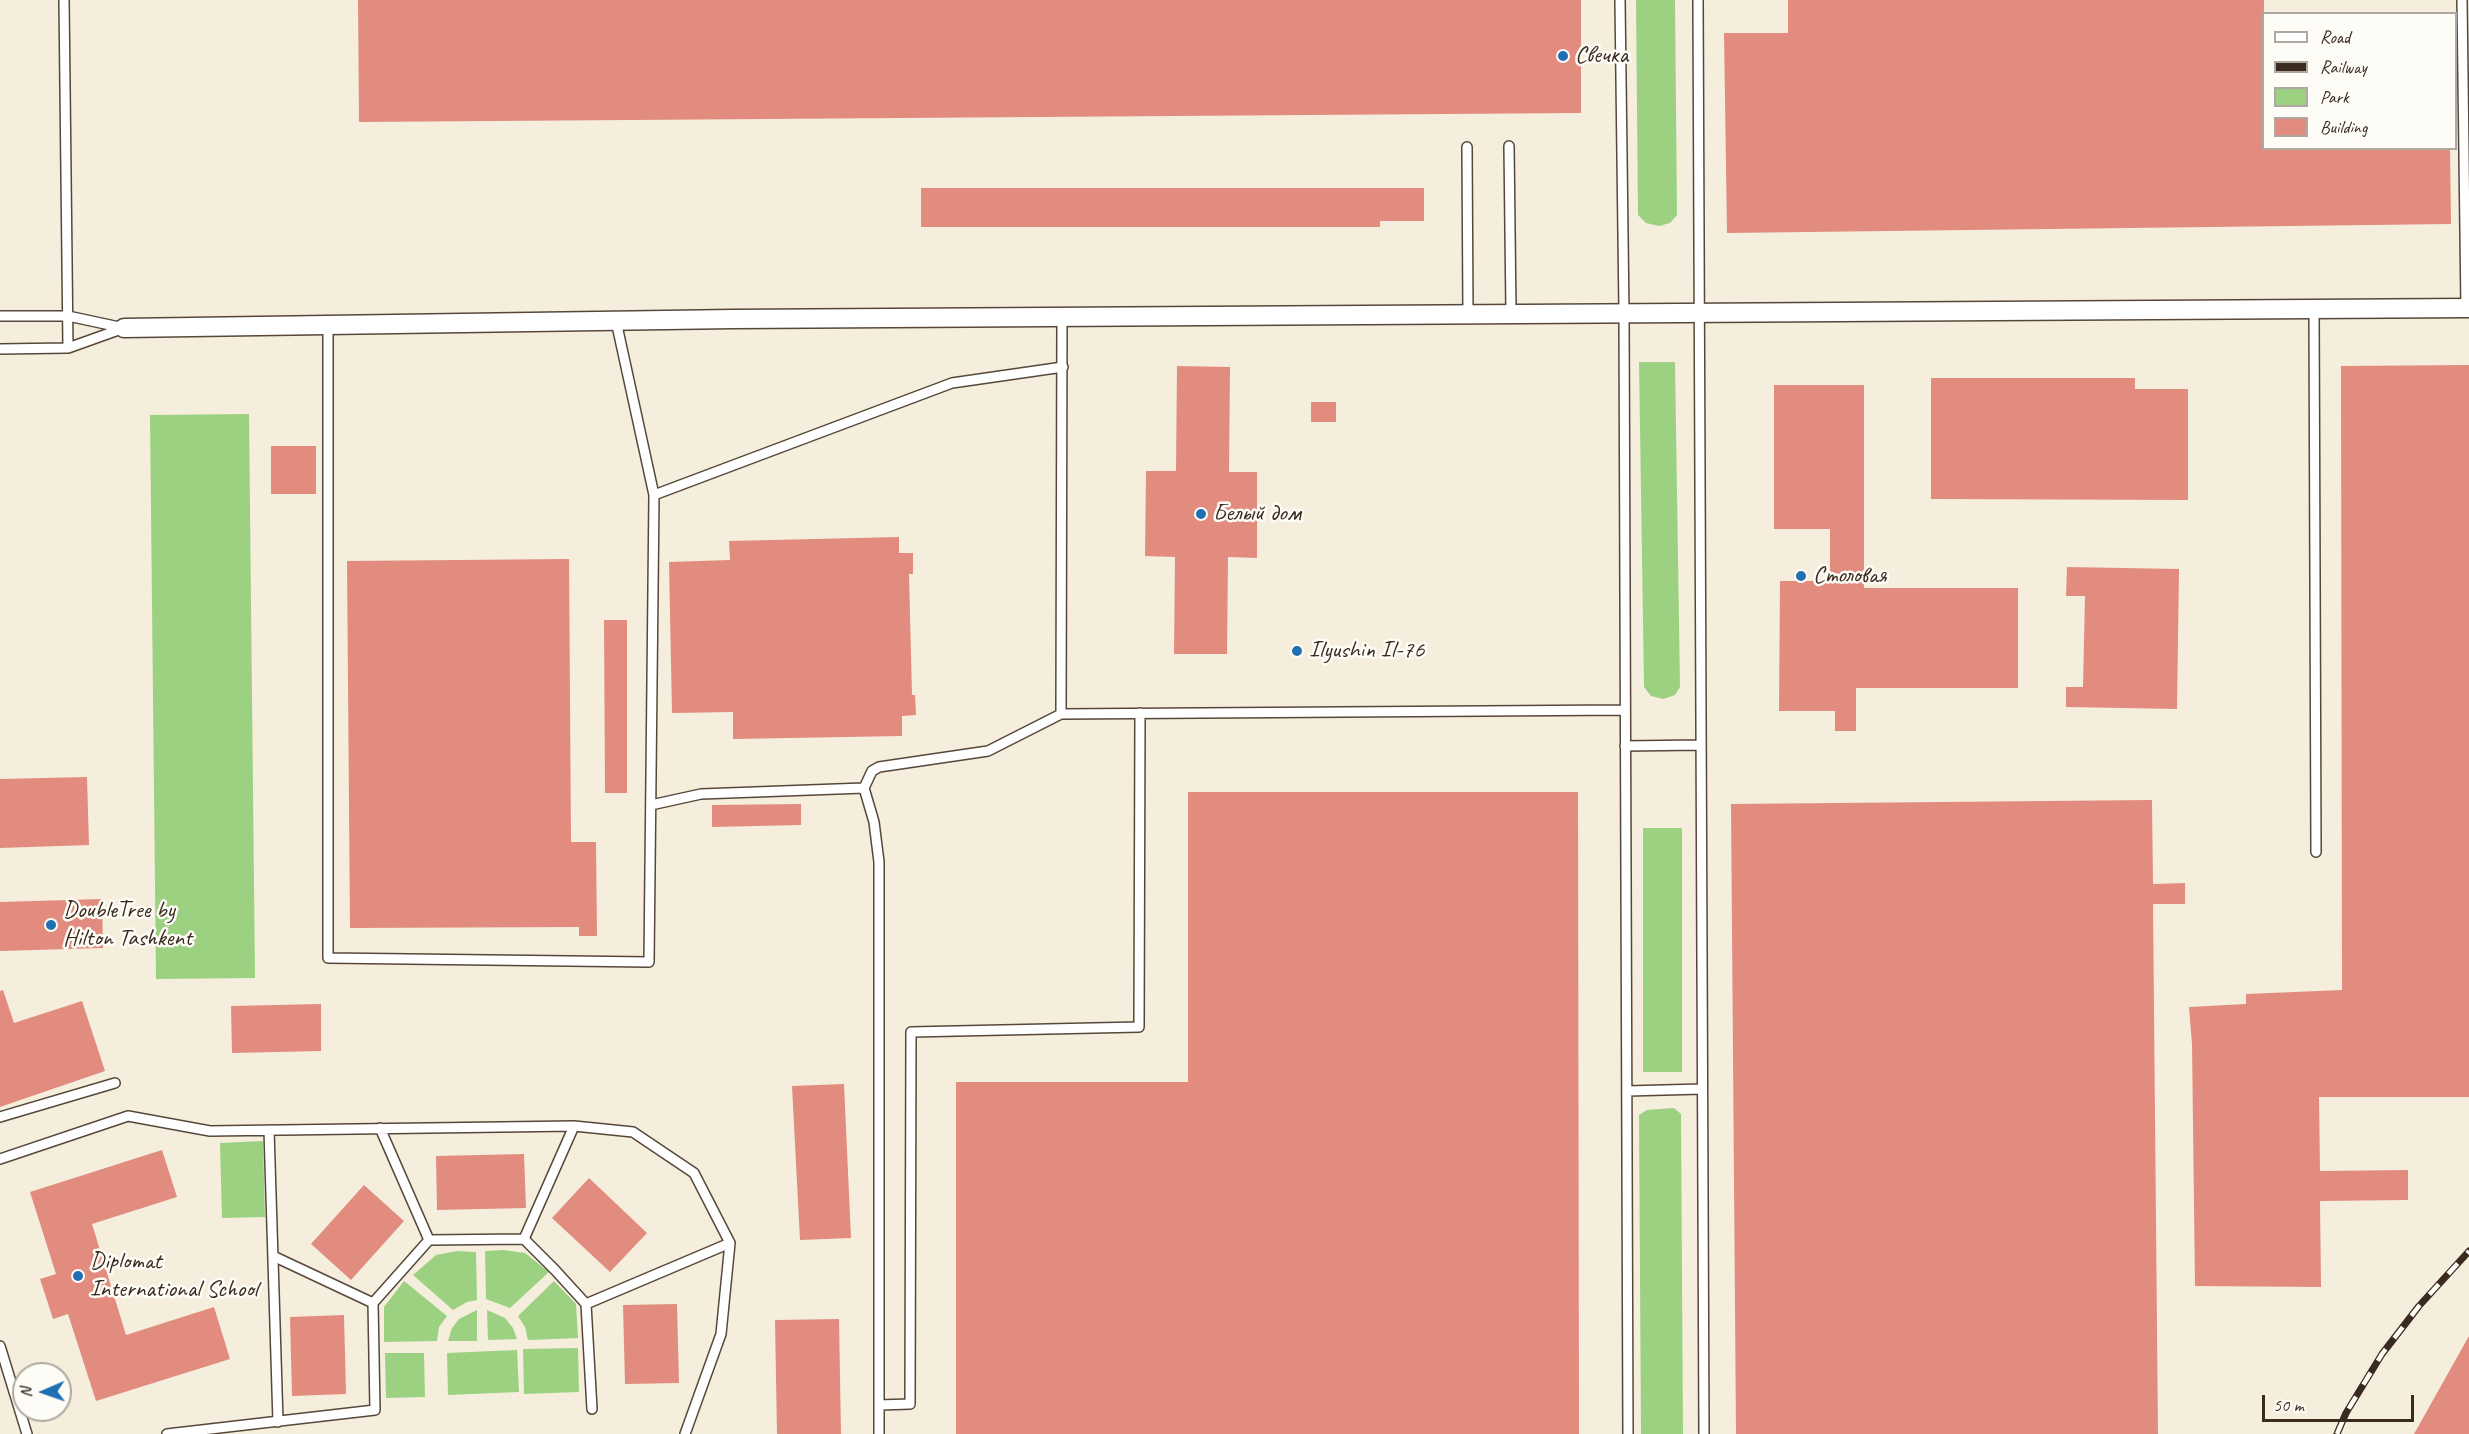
<!DOCTYPE html>
<meta charset="utf-8">
<style>
body{margin:0}
#map{position:relative;width:2469px;height:1434px;overflow:hidden;background:#f5eedc;font-family:Caveat,sans-serif}
canvas{display:block}
.legend{position:absolute;left:2262px;top:12px;width:195px;height:138px;box-sizing:border-box;background:#fdfcf7;border:2px solid #afa8a0;margin:0;padding:8px 10px;list-style:none;font-size:18px;color:#3b2a1e}
.legend li{display:flex;align-items:center;gap:12px;height:30px}
.legend b{width:30px;border:2px solid #afa8a0}
.north{position:absolute;left:12px;top:1362px;width:60px;height:60px;box-sizing:border-box;background:#fdfcf7;border:2px solid #afa8a0;border-radius:50%;rotate:268deg;font-size:16px;font-weight:700;line-height:24px;text-align:center;color:#3b2a1e}
.north::after{content:'';display:block;margin:auto;width:21px;height:27px;background:#1f6fb2;clip-path:polygon(50% 0,100% 100%,50% 72%,0 100%)}
.scale{position:absolute;left:2262px;top:1395px;width:152px;height:27px;box-sizing:border-box;border:3px solid #3b2a1e;border-top:0;padding-left:8px;font-size:18px;line-height:21px;white-space:nowrap;color:#3b2a1e;-webkit-text-stroke:4px #fdfcf7;paint-order:stroke}
</style>
<div id="map">
<canvas width="2469" height="1434"></canvas>
<ul class="legend">
<li><b style="height:8px;background:#fff"></b>Road</li>
<li><b style="height:8px;background:#3b2a1e"></b>Railway</li>
<li><b style="height:16px;background:#9cd181"></b>Park</li>
<li><b style="height:16px;background:#e18c7f"></b>Building</li>
</ul>
<div class="north">N</div>
<div class="scale">50 m</div>
</div>
<script>
const c = document.querySelector('canvas').getContext('2d');
c.lineJoin = 'round';
function fill(path, color) { c.fillStyle = color; c.fill(path, 'evenodd'); }
const poly = rows => new Path2D(rows.map(r => 'M' + r).join(''));
function trace(path, color, width, dash) { c.strokeStyle = color; c.lineWidth = width; c.lineCap = dash ? 'butt' : 'round'; c.setLineDash(dash || []); c.stroke(path); }
function label(font, color, halo, rows, align = 'center') {
  c.font = font + ' Caveat,sans-serif'; c.lineWidth = 5; c.setLineDash([]); c.textBaseline = 'middle'; c.strokeStyle = halo; c.fillStyle = color; for (const [text, x, y, turn = 0] of rows) {
    c.save(); c.translate(x, y); c.rotate((+turn || 0) * Math.PI / 180); c.textAlign = isNaN(turn) ? turn : align; if (halo) c.strokeText(text, 0, 0); c.fillText(text, 0, 0); c.restore();
  }
}
const green = poly([
 [1636,0,1675,0,1677,215,1670,223,1659,226,1646,223,1638,215],
 [1639,362,1675,362,1680,687,1675,695,1663,699,1651,696,1644,687],
 [249,414,255,978,156,979,150,415],
 [1643,828,1682,828,1682,1072,1643,1072],
 [1674,1108,1681,1114,1683,1434,1641,1434,1639,1115,1647,1110],
 [263,1141,265,1217,222,1218,220,1143],
 [504,1250,525,1253,549,1272,510,1308,486,1299,485,1251],
 [457,1251,476,1252,477,1300,467,1302,453,1310,413,1275,436,1255],
 [404,1281,447,1316,439,1327,437,1341,384,1342,384,1307],
 [554,1281,576,1304,578,1338,528,1340,525,1327,518,1316],
 [477,1310,477,1341,448,1341,452,1328,459,1319],
 [487,1310,505,1318,513,1328,517,1339,488,1340],
 [578,1348,579,1392,524,1394,523,1349],
 [517,1350,519,1392,448,1395,447,1353],
 [385,1353,424,1353,425,1397,386,1398]
]);
const building = poly([
 [358,0,1581,0,1581,113,359,122],
 [1788,0,2264,0,2264,148,2450,148,2451,224,1727,233,1724,33,1788,33],
 [921,188,1424,188,1424,221,1380,221,1380,227,921,227],
 [2469,365,2469,1097,2319,1097,2320,1171,2408,1170,2408,1200,2320,1201,2321,1287,2195,1286,2192,1044,2189,1007,2246,1004,2246,994,2342,990,2341,366],
 [1177,366,1230,367,1229,472,1257,472,1257,558,1228,557,1227,654,1174,654,1175,557,1145,556,1146,471,1176,471],
 [1931,378,2135,378,2135,389,2188,389,2188,500,1931,499],
 [1774,385,1864,385,1864,588,2018,588,2018,688,1856,688,1856,731,1835,731,1835,711,1779,711,1780,581,1830,581,1830,529,1774,529],
 [1311,402,1336,402,1336,422,1311,422],
 [271,446,316,446,316,494,271,494],
 [899,537,899,553,913,553,913,574,909,574,912,695,915,695,916,715,902,716,902,736,733,739,733,712,672,713,669,562,730,560,729,541],
 [569,559,571,842,596,842,597,936,579,936,579,927,350,928,347,561],
 [2067,567,2179,569,2177,709,2066,707,2066,687,2083,687,2085,596,2066,596],
 [604,620,627,620,627,793,605,793],
 [87,777,89,845,0,848,0,779],
 [1188,792,1578,792,1579,1434,956,1434,956,1082,1188,1082],
 [2152,800,2153,884,2185,883,2185,904,2153,904,2158,1434,1736,1434,1731,804],
 [801,804,801,825,712,827,712,805],
 [102,899,103,948,0,951,0,902],
 [3,990,14,1023,82,1001,105,1071,0,1107,0,991],
 [321,1004,321,1051,232,1053,231,1006],
 [844,1084,851,1238,800,1240,792,1086],
 [162,1150,177,1197,92,1224,126,1335,214,1307,230,1359,96,1401,68,1314,53,1319,40,1279,56,1274,30,1192],
 [524,1154,526,1208,437,1210,436,1156],
 [589,1178,647,1233,610,1272,552,1218],
 [364,1185,404,1221,351,1280,311,1244],
 [677,1304,679,1383,625,1384,623,1305],
 [344,1315,346,1394,292,1396,290,1317],
 [839,1319,841,1434,777,1434,775,1320],
 [2469,1336,2469,1434,2414,1434]
]);
const lane = poly([
 [64,0,68,348],
 [1620,0,1624,313,1628,1434],
 [1698,0,1704,1434],
 [2462,0,2466,309],
 [1509,146,1511,313],
 [1467,147,1468,314],
 [2314,308,2316,852],
 [0,316,68,316,124,328],
 [328,325,328,958,649,962,654,495,616,321],
 [0,349,68,348,124,328],
 [654,495,952,383,1063,367],
 [1061,714,1062,316],
 [1625,746,1700,745],
 [651,805,701,794,864,788],
 [1627,1091,1702,1089],
 [0,1117,115,1083],
 [380,1128,429,1240],
 [269,1130,278,1422],
 [0,1159,128,1116,210,1131,574,1126,633,1132,694,1173,730,1243,721,1334,685,1434],
 [524,1239,574,1126],
 [273,1256,373,1303],
 [586,1304,730,1243],
 [0,1346,27,1434],
 [879,1405,910,1404,911,1032,1139,1027,1140,713],
 [167,1434,375,1410,373,1303,429,1240,524,1239,555,1270,586,1304,592,1409],
 [879,1434,879,862,874,822,864,788,872,771,879,767,988,751,1061,714,1625,710]
]);
const street = poly([
 [124,328,733,319,2469,308]
]);
const rail = poly([
 [2337,1434,2346,1413,2382,1354,2419,1306,2469,1251]
]);
const markers = [
 [1563,56,6,"#1f6fb2"],
 [1201,514,6,"#1f6fb2"],
 [1801,576,6,"#1f6fb2"],
 [1297,651,6,"#1f6fb2"],
 [51,925,6,"#1f6fb2"],
 [78,1276,6,"#1f6fb2"]
];
const poiNames = [
 ["Свечка",1575,56],
 ["Белый дом",1213,514],
 ["Столовая",1813,576],
 ["Ilyushin Il-76",1309,651],
 ["DoubleTree by",63,911],
 ["Hilton Tashkent",63,939],
 ["Diplomat",90,1262],
 ["International School",90,1290]
];
fill(green, '#9cd181');
fill(building, '#e18c7f');
trace(lane, '#57473a', 12);
trace(street, '#57473a', 21);
trace(lane, '#fff', 9);
trace(street, '#fff', 18);
trace(rail, '#3b2a1e', 7);
trace(rail, '#fdfcf7', 4.5, [14]);
for (const [x, y, r, color] of markers) { const dot = new Path2D(); dot.arc(x, y, r, 0, 2 * Math.PI); c.fillStyle = color; c.fill(dot); trace(dot, '#fdfcf7', 2); }
label('24px', '#3b2a1e', '#fdfcf7', poiNames, 'left');
</script>
